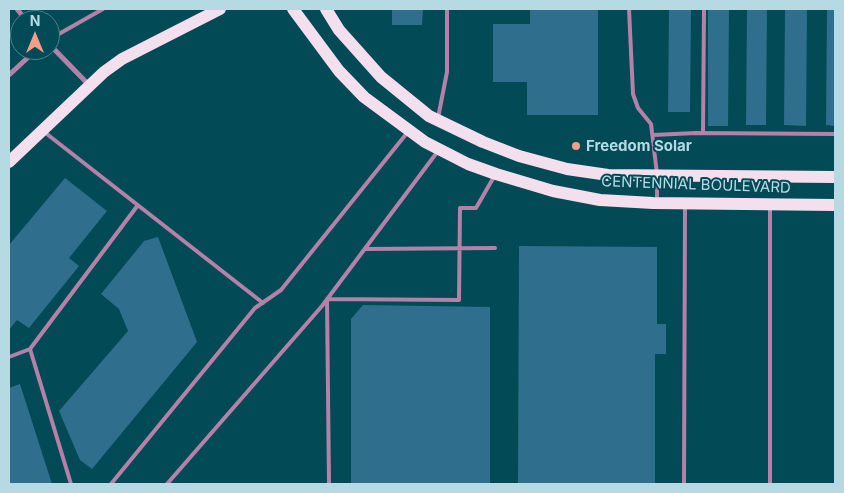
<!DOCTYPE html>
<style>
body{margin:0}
#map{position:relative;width:844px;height:493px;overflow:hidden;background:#024a56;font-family:Inter,sans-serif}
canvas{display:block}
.frame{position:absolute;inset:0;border:10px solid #b5dae3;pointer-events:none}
.north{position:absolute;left:10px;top:10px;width:50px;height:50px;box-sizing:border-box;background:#024a56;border:1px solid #4a848e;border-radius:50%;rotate:0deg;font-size:14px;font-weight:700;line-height:20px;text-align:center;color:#b5dae3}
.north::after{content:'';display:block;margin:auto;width:18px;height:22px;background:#f49e89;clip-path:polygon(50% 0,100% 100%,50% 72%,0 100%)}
</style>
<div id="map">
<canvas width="844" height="493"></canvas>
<div class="frame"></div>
<div class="north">N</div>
</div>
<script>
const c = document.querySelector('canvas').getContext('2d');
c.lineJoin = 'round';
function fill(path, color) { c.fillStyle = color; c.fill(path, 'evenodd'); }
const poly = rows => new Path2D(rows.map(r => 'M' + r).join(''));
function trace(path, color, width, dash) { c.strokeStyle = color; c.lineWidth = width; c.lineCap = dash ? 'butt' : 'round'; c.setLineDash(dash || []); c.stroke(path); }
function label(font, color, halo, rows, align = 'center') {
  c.font = font + ' Inter,sans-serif'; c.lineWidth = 4; c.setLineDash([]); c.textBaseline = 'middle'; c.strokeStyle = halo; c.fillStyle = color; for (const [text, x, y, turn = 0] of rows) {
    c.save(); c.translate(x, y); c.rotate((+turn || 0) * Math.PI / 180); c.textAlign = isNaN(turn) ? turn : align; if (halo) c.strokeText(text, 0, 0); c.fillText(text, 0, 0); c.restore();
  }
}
const building = poly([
 [392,9,423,9,422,25,392,25],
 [530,9,598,9,598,115,527,115,527,82,493,82,493,24,530,24],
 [669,9,691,9,690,112,668,112],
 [708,9,729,9,728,126,708,126],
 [747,9,767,9,766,125,746,125],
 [785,9,807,9,806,126,784,125],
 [827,9,835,9,835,126,826,125],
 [65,178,107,211,69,258,79,266,29,328,17,320,9,330,9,245],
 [158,237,197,342,92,469,80,460,59,411,128,331,119,309,101,294,144,241],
 [519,246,657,247,657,324,666,324,666,354,655,354,655,484,518,484],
 [363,305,490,307,490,484,351,484,351,319],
 [20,384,52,484,9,484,9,388]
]);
const lane = poly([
 [629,9,633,94,638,108,651,124,657,174,657,200],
 [50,39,103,9],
 [438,118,447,72,447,9],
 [43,131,263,303],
 [703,133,704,9],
 [653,135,696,133,835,134],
 [770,206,770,484],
 [365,249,495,248],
 [30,349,71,484],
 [9,357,30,349,138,205],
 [111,484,255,308,281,290,407,133],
 [167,484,322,306,438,151],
 [329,484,327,299,459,300,460,208,476,208,495,175],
 [684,484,685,206]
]);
const street = poly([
 [17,9,26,20],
 [50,45,89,85],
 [9,75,36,50]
]);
const primary = poly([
 [293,9,339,71,364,97,425,142,468,164,496,174,553,191,600,200,653,203,835,205],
 [326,9,339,30,381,77,429,116,483,142,519,156,567,169,608,175,835,177],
 [9,162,104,72,122,59,220,9]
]);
const markers = [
 [576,146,5,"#f49e89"]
];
const poiNames = [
 ["Freedom Solar",586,146]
];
const streetNames = [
 ["CENTENNIAL BOULEVARD",696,185,2]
];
fill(building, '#306e8e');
trace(lane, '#b481a9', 4);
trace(street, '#b481a9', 5);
trace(primary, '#f4dfef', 12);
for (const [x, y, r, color] of markers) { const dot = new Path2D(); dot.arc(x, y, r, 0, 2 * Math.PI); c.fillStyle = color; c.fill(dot); trace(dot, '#024a56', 2); }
label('bold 15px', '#b5dae3', '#024a56', poiNames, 'left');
label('15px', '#b5dae3', '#024a56', streetNames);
</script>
